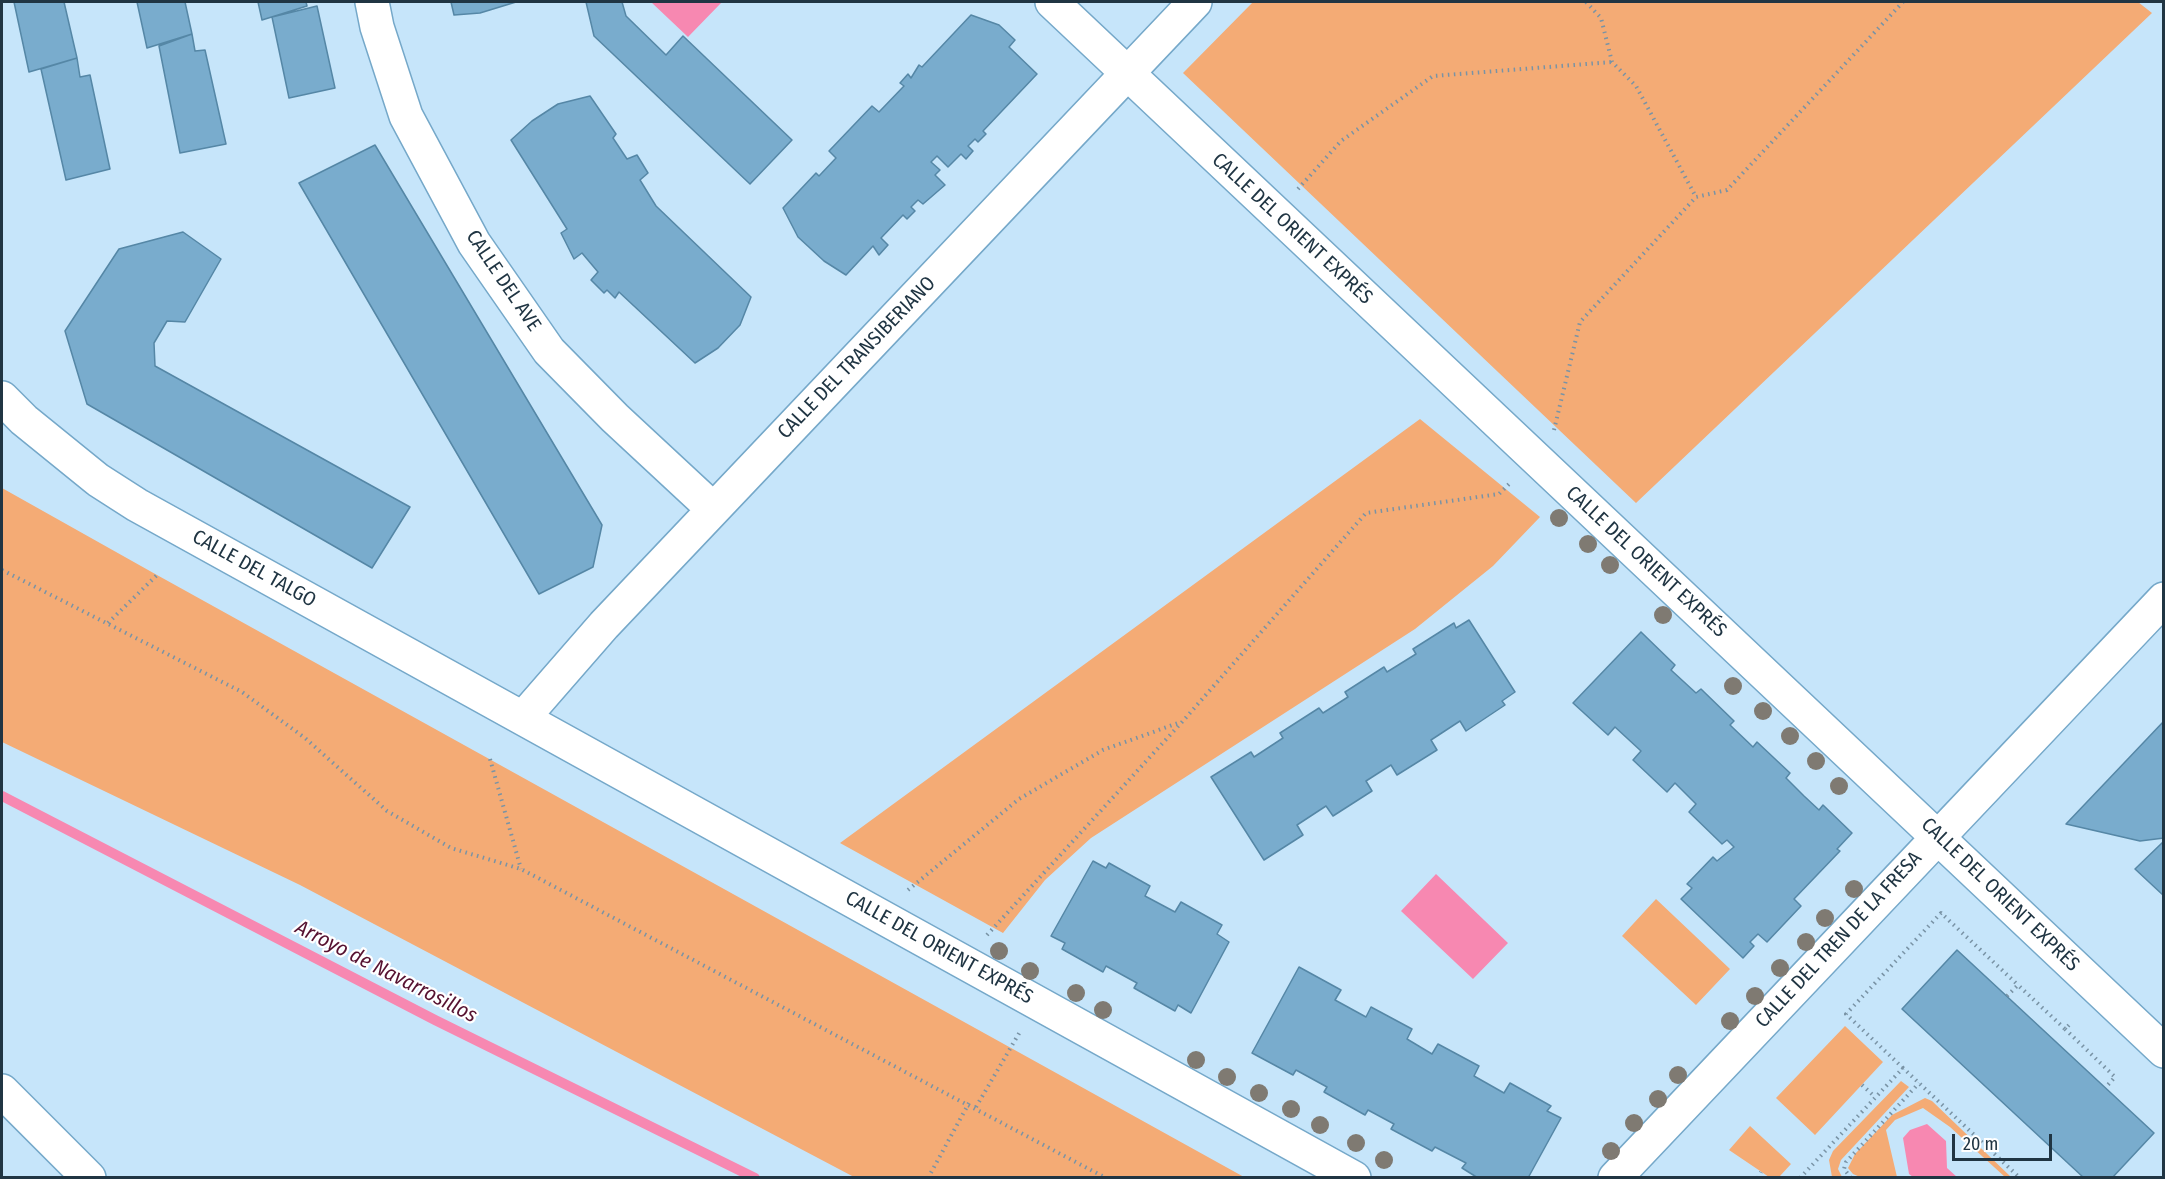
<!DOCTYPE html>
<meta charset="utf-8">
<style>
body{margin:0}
#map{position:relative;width:2165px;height:1179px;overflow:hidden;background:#c6e5fa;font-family:"Fira Sans Condensed",sans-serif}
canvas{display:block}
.frame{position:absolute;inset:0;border:3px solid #203543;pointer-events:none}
.scale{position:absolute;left:1952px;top:1134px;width:100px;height:27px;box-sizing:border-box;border:3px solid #203543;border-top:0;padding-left:8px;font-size:18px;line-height:21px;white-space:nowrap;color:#203543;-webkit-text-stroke:4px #fff;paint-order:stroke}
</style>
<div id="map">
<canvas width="2165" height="1179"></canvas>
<div class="frame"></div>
<div class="scale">20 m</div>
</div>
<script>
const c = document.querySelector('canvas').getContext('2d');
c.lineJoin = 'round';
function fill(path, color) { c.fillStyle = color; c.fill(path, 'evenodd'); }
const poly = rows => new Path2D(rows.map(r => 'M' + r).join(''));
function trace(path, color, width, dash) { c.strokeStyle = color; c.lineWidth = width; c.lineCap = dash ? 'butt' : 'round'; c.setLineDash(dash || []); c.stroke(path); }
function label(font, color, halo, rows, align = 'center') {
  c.font = font + ' "Fira Sans Condensed",sans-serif'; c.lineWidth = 4.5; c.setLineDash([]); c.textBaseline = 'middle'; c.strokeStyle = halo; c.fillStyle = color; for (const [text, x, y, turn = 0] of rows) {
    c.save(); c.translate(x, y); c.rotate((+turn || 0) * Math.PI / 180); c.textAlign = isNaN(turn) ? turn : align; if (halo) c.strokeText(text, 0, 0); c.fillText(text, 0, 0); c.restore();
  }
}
const green = poly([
 [1253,2,2138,2,2152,13,1636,503,1183,73],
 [1420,419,1540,517,1493,566,1415,629,1091,838,1045,880,1003,933,840,843],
 [2,488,157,575,1244,1177,854,1177,300,885,2,742],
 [1656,899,1730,969,1696,1005,1622,936],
 [1845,1026,1883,1062,1815,1135,1776,1098],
 [1901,1081,1909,1087,1841,1160,1838,1169,1842,1177,1832,1177,1829,1160,1833,1151],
 [1925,1098,1932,1101,2011,1177,2005,1177,1950,1127,1923,1108,1895,1120,1886,1130,1897,1177,1860,1177,1853,1174,1848,1168,1855,1154,1892,1115],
 [1750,1126,1791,1164,1780,1176,1769,1177,1729,1150]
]);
const water = poly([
 [651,2,722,2,688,37],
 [1436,874,1508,943,1473,979,1401,911],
 [1927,1124,1946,1141,1947,1168,1957,1177,1913,1177,1909,1174,1903,1138,1910,1130]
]);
const stream = poly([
 [2,796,435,1020,755,1178]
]);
const building = poly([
 [14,2,64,2,77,58,29,72,14,2],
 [137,2,185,2,192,34,147,48,137,2],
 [258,2,306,2,307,6,262,20,258,2],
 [451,2,516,2,480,13,454,15,451,2],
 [586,2,622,2,626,16,666,55,683,36,792,140,750,184,594,36,586,2],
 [317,6,335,88,289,98,272,17,317,6],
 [971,15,999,25,1015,40,1009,47,1037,74,983,131,986,134,978,142,975,139,968,146,973,151,966,159,961,154,948,167,937,156,931,162,940,170,935,175,945,185,923,204,918,200,911,207,915,211,907,219,903,215,881,238,888,245,879,255,873,246,846,275,824,261,798,237,783,208,816,173,819,176,836,158,829,151,872,106,879,112,904,86,900,83,908,74,911,78,919,65,922,67,971,15],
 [192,34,195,51,205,50,226,144,180,153,159,46,192,34],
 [77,58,80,77,90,75,110,169,66,180,41,69,77,58],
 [590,96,616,134,613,138,627,159,637,155,648,173,640,180,656,206,751,297,740,325,718,348,695,363,619,292,615,298,607,290,604,293,591,280,598,272,582,253,574,259,561,233,567,229,511,140,532,121,558,104,590,96],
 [375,145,602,525,593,567,539,594,299,183,375,145],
 [183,232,221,259,185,322,167,321,154,343,155,366,410,507,372,568,87,404,65,331,119,249,183,232],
 [1469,620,1515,692,1502,701,1505,705,1466,731,1460,721,1431,740,1437,750,1397,775,1391,765,1366,781,1372,791,1333,816,1326,806,1297,825,1303,835,1264,860,1211,777,1251,752,1254,757,1283,738,1280,733,1319,708,1323,713,1348,697,1345,692,1384,667,1387,672,1416,654,1413,649,1454,623,1456,628,1469,620],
 [1641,632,1675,665,1671,670,1696,693,1701,689,1734,721,1730,725,1753,747,1757,742,1790,773,1786,778,1804,796,1819,810,1823,805,1852,833,1837,849,1840,851,1794,899,1801,906,1767,942,1758,934,1750,942,1754,946,1743,958,1681,899,1692,888,1687,884,1713,857,1717,861,1734,847,1727,840,1722,844,1689,812,1696,804,1675,783,1667,792,1633,760,1641,751,1615,727,1608,735,1573,703,1641,632],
 [2164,721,2164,838,2140,841,2066,824,2164,721],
 [2164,841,2164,896,2135,869,2164,841],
 [1093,861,1106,868,1109,863,1150,886,1145,896,1175,912,1181,902,1222,925,1217,934,1229,942,1191,1013,1178,1005,1175,1011,1134,988,1137,983,1106,966,1103,972,1062,949,1065,943,1051,936,1093,861],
 [1957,950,2154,1133,2112,1178,2084,1178,1902,1009,1957,950],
 [1299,967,1341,990,1335,1000,1366,1017,1371,1007,1412,1029,1407,1039,1432,1054,1438,1044,1479,1066,1474,1076,1504,1093,1510,1083,1551,1106,1547,1111,1561,1118,1528,1178,1478,1178,1462,1168,1466,1163,1435,1147,1432,1151,1391,1129,1394,1124,1368,1110,1365,1115,1324,1092,1327,1087,1296,1070,1293,1075,1252,1053,1299,967]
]);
const path = poly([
 [1586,2,1601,18,1612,62,1636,86,1696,197],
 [1298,189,1341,141,1433,76,1612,62],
 [1554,430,1580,322,1696,197,1727,190,1903,2],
 [2,570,242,692,305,738,387,811,451,848,521,869,1106,1178],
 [108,623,157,575],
 [490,759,521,869],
 [908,890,1019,799,1103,750,1181,722],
 [987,935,1182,722,1366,513,1499,494,1511,482],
 [2007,996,2018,985,2065,1029,2072,1022],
 [2065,1029,2115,1077,2105,1088],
 [1903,1068,1846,1014,1941,913,2018,985],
 [1862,1085,1874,1096],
 [976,1107,1021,1030],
 [928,1178,969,1103],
 [1758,1178,1761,1172],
 [1800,1178,1903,1068,2020,1178],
 [1851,1178,1844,1169,1846,1162,1919,1083]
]);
const minor = poly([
 [372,2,377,27,406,116,474,243,549,351,615,418,713,509],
 [1052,2,2164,1051],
 [2,398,24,420,98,480,137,505,1354,1178],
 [523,718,604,625,1195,2],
 [2,1091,89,1178],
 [1615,1178,2164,599]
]);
const trees = [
 [1559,518],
 [1588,544],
 [1610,565],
 [1663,615],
 [1733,686],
 [1763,711],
 [1790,736],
 [1816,761],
 [1839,786],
 [1854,889],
 [1825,918],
 [1806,942],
 [999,951],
 [1780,968],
 [1030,971],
 [1076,993],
 [1755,996],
 [1103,1010],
 [1730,1021],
 [1196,1060],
 [1678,1075],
 [1227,1077],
 [1259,1093],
 [1658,1099],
 [1291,1109],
 [1634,1123],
 [1320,1125],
 [1356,1143],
 [1611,1151],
 [1384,1160]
];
const streetNames = [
 ["CALLE DEL ORIENT EXPRÉS",1292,229,43],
 ["CALLE DEL AVE",503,281,56],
 ["CALLE DEL TRANSIBERIANO",857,358,-46],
 ["CALLE DEL ORIENT EXPRÉS",1646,562,43],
 ["CALLE DEL TALGO",254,569,29],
 ["CALLE DEL ORIENT EXPRÉS",2000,895,44],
 ["CALLE DEL TREN DE LA FRESA",1839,940,-47],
 ["CALLE DEL ORIENT EXPRÉS",939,948,29]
];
const waterNames = [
 ["Arroyo de Navarrosillos",386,972,27]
];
fill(green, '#f4ab75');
fill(water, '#f788b1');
trace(stream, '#f788b1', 10);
fill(building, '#79accd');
trace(building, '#5587a6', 1.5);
trace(minor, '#75a8c9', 36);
trace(path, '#7993a5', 4, [1.5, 4.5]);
trace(minor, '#fff', 33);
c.fillStyle = '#7f7a72';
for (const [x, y] of trees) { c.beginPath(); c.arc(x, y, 9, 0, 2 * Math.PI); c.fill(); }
label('20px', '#203543', '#fff', streetNames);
label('italic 21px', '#561231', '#fff', waterNames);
</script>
